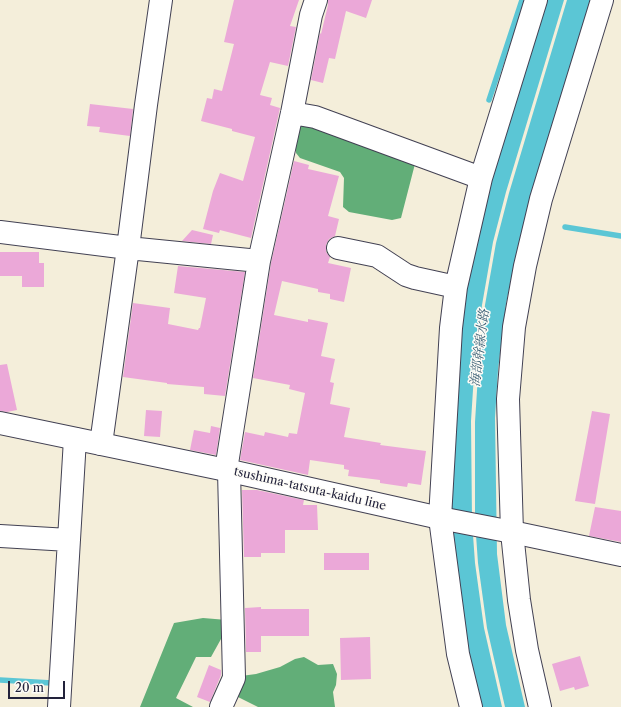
<!DOCTYPE html>
<meta charset="utf-8">
<style>
body{margin:0}
#map{position:relative;width:621px;height:707px;overflow:hidden;background:#f4eeda;font-family:"Libre Caslon Text",serif}
canvas{display:block}
.scale{position:absolute;left:8px;top:681px;width:57px;height:18px;box-sizing:border-box;border:2px solid #22223b;border-top:0;padding-left:5px;font-size:12px;line-height:14px;white-space:nowrap;color:#22223b;-webkit-text-stroke:3px #fdfcf7;paint-order:stroke}
</style>
<div id="map">
<canvas width="621" height="707"></canvas>
<div class="scale">20 m</div>
</div>
<script>
const c = document.querySelector('canvas').getContext('2d');
c.lineJoin = 'round';
function fill(path, color) { c.fillStyle = color; c.fill(path, 'evenodd'); }
const poly = rows => new Path2D(rows.map(r => 'M' + r).join(''));
function trace(path, color, width, dash) { c.strokeStyle = color; c.lineWidth = width; c.lineCap = dash ? 'butt' : 'round'; c.setLineDash(dash || []); c.stroke(path); }
function label(font, color, halo, rows, align = 'center') {
  c.font = font + ' "Libre Caslon Text","Noto Serif JP",serif'; c.lineWidth = 3; c.setLineDash([]); c.textBaseline = 'middle'; c.strokeStyle = halo; c.fillStyle = color; for (const [text, x, y, turn = 0] of rows) {
    c.save(); c.translate(x, y); c.rotate((+turn || 0) * Math.PI / 180); c.textAlign = isNaN(turn) ? turn : align; if (halo) c.strokeText(text, 0, 0); c.fillText(text, 0, 0); c.restore();
  }
}
const forest = poly([
 [300,120,416,160,401,218,392,220,349,212,343,207,344,178,340,172,300,158,296,153,295,134],
 [203,618,227,620,227,629,221,639,211,657,196,657,176,698,193,707,140,707,174,623],
 [304,657,318,665,333,664,337,674,336,685,333,692,335,707,258,707,234,695,241,676,256,674,280,667,295,659]
]);
const water = poly([
 [543,0,564,0,506,192,493,242,482,305,474,374,471,421,472,521,475,563,484,628,502,707,480,707,465,638,450,517,458,333,488,182],
 [567,0,591,0,531,195,518,246,506,304,498,370,495,418,497,554,506,625,525,707,505,707,487,628,478,563,475,521,475,422,478,375,485,305,496,243,509,193]
]);
const stream = poly([
 [489,100,522,0],
 [565,227,621,236],
 [0,680,52,683]
]);
const building = poly([
 [234,0,299,0,290,26,296,27,288,66,270,62,260,95,272,98,270,105,280,108,251,238,220,230,219,233,203,229,213,191,220,173,243,181,255,137,232,131,232,129,201,121,207,98,212,99,214,89,222,91,234,44,224,42],
 [328,0,372,0,366,18,346,11,335,59,329,58,323,83,311,80,320,33,321,34,328,5],
 [90,104,133,109,130,136,99,132,100,127,87,126],
 [294,161,309,165,308,169,339,176,328,216,339,219,335,236,329,239,326,245,326,252,330,257,328,263,351,268,344,302,330,299,330,294,318,292,318,289,282,281,274,315,308,322,308,319,328,323,321,356,335,359,330,382,334,383,330,404,350,408,344,437,381,443,380,445,426,451,421,485,408,483,407,487,380,483,380,480,348,476,349,470,344,469,344,465,310,460,308,475,240,460,245,432,264,436,265,432,288,437,289,433,297,434,305,393,289,389,290,385,253,378,271,263],
 [192,230,213,235,211,244,182,241],
 [0,252,39,252,39,263,44,263,44,287,22,287,22,276,0,276],
 [178,266,245,272,225,396,204,394,204,387,167,384,167,383,123,377,133,303,170,308,168,324,198,330,199,328,200,328,206,298,174,293],
 [7,364,17,410,7,412,0,411,0,365],
 [146,410,162,411,160,437,144,436],
 [592,411,610,414,595,504,575,501],
 [211,426,220,428,216,455,190,450,194,430,210,433],
 [242,490,257,490,304,500,303,505,317,505,318,530,285,530,285,553,261,553,261,557,244,557],
 [595,507,621,511,621,542,589,536],
 [324,553,369,553,369,570,324,570],
 [261,607,261,609,309,609,309,636,261,636,261,652,246,652,245,608],
 [370,637,371,679,341,680,340,638],
 [580,656,589,686,575,690,574,687,560,691,552,664],
 [209,665,221,670,221,675,210,702,197,697]
]);
const minor = poly([
 [292,113,315,117,481,178],
 [0,232,128,248,259,261],
 [338,248,377,256,406,275,415,278,456,287],
 [101,444,128,248,146,105,161,0],
 [226,470,259,261,292,113,311,15,316,0],
 [0,536,69,540],
 [59,707,75,439],
 [221,707,234,678,229,471],
 [471,707,458,654,440,518,451,328,456,287,481,178,536,0],
 [540,707,527,650,519,600,512,532,508,399,514,327,525,266,541,199,602,0]
]);
const major = poly([
 [0,423,226,470,440,518,512,532,621,555]
]);
const streetNames = [
 ["tsushima-tatsuta-kaidu line",310,489,13]
];
const waterNames = [
 ["海部幹線水路",480,348,-83]
];
fill(forest, '#62ae78');
fill(water, '#5bc6d5');
trace(stream, '#5bc6d5', 5.5);
fill(building, '#eba8d8');
trace(minor, '#424153', 24);
trace(major, '#424153', 24);
trace(minor, '#fff', 22);
trace(major, '#fff', 22);
label('12px', '#22223b', '#fdfcf7', streetNames);
label('italic 13px', '#365b71', '#fdfcf7', waterNames);
</script>
